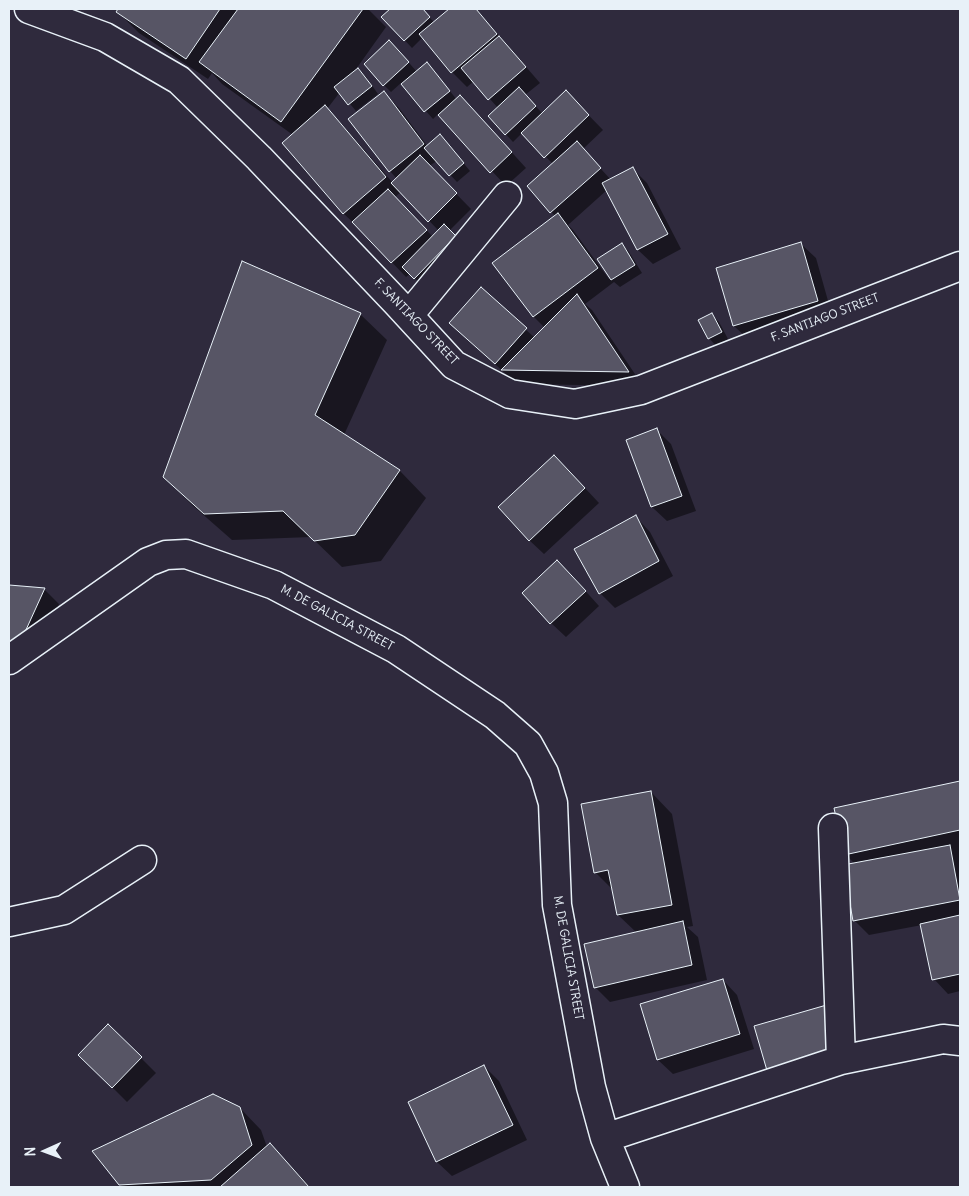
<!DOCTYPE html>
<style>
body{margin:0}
#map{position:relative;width:969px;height:1196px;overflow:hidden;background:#2f2a3d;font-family:Delius,sans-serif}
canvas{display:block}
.frame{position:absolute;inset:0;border:10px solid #e8f1f8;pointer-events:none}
.north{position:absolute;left:20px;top:1126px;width:50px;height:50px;-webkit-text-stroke:4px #2f2a3d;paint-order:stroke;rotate:268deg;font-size:14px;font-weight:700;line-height:20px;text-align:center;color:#e8f1f8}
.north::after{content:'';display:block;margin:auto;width:18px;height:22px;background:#e8f1f8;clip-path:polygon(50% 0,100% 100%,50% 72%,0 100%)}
</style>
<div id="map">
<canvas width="969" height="1196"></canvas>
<div class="frame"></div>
<div class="north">N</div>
</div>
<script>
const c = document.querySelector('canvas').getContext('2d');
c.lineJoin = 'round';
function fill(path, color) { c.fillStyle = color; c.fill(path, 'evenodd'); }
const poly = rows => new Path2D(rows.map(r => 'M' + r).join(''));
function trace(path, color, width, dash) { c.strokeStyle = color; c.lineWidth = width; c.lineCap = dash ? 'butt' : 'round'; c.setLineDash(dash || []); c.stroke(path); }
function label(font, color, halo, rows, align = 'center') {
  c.font = font + ' Delius,sans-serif'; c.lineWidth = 4; c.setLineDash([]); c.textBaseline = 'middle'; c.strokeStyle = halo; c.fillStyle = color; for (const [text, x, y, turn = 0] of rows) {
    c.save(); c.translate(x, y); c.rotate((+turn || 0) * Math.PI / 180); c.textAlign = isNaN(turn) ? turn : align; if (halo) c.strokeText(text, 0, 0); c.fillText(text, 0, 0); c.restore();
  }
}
const shadow = poly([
 [120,9,368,9,386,27,354,72,358,70,366,77,378,94,356,111,340,92,327,109,340,122,393,183,397,179,390,171,384,93,399,108,428,147,447,143,470,171,457,182,437,161,429,166,471,209,449,231,462,245,422,285,410,274,406,277,359,228,344,214,283,143,293,135,222,84,212,73,208,79,139,33,118,12],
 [401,192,439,231,433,237,395,197],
 [392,9,421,9,435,23,451,9,476,9,540,83,525,95,543,114,566,92,603,130,583,149,611,180,632,168,647,183,681,249,653,264,638,250,607,190,568,225,573,230,609,279,611,278,622,244,629,252,642,273,620,287,614,282,585,304,592,310,643,386,517,384,466,338,481,289,535,338,545,328,534,317,494,263,556,217,528,186,553,164,522,133,513,142,489,116,498,108,474,81,467,87,452,72,423,37,412,48,383,17],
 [397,49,417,72,434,71,457,100,475,112,526,168,506,186,438,114,433,119,401,83,391,92,384,85],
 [801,244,816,258,832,315,749,340,734,326,717,269],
 [360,314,387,340,344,435,400,471,426,498,381,561,342,567,311,537,232,540,191,504,165,477],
 [712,315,719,322,728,339,716,346,709,338],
 [656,429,671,444,696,511,667,521,652,507],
 [569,471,599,503,544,554,529,540],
 [636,517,650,532,673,576,615,608,600,593],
 [572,576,599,606,566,637,551,623],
 [9,586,44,589,59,604,35,657,9,655],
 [960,782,960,855,959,856,960,857,960,991,948,994,934,979,922,925,869,935,854,920,855,864,845,854,836,809],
 [651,792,672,814,693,926,687,927,698,937,707,980,610,1002,595,987,637,933,618,915,614,891,595,872],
 [723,980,737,995,754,1049,673,1074,658,1060],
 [108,1025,156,1073,127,1102,80,1055],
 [484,1066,499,1081,527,1140,452,1176,437,1162,409,1102],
 [240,1108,261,1130,267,1147,270,1144,291,1166,310,1187,123,1187,120,1185]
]);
const building = poly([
 [118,9,220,9,186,59,116,12,118,9],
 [238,9,363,9,281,122,199,62,238,9],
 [390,9,423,9,430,17,404,41,381,17,390,9],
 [449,9,476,9,497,34,451,73,419,34,449,9],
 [499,36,526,67,488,100,461,68,499,36],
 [389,40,409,62,383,86,364,64,389,40],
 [427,62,450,91,424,112,401,84,427,62],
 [358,68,372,86,348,105,334,87,358,68],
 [519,87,536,106,505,135,488,116,519,87],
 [566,90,589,115,544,158,521,133,566,90],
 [384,91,424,144,389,172,348,119,384,91],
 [460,95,512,152,490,173,438,115,460,95],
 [325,105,386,177,343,214,282,143,325,105],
 [440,134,464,163,449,176,424,148,440,134],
 [577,141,601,168,550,213,527,186,577,141],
 [420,155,457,193,428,222,391,183,420,155],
 [633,167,668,234,637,250,602,183,633,167],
 [388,189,427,230,391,263,352,222,388,189],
 [558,213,598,268,533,317,492,263,558,213],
 [444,224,456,236,414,279,402,267,444,224],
 [801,242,818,301,733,326,716,268,801,242],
 [622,243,635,265,611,280,597,259,622,243],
 [242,261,361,313,315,415,400,470,355,535,314,541,283,511,204,514,163,477,242,261],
 [481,287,527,328,495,364,449,323,481,287],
 [577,294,629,372,501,370,577,294],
 [712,313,722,332,708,339,698,320,712,313],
 [657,428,682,496,651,507,626,440,657,428],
 [554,455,585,488,529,541,498,507,554,455],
 [636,515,659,561,599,594,574,549,636,515],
 [557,560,586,591,550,624,522,593,557,560],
 [9,585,45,588,20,643,9,642,9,585],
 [960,781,960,830,844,855,834,808,960,781],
 [651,791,672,905,617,915,608,870,594,873,581,804,651,791],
 [950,845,960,900,853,921,843,865,950,845],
 [960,915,960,974,932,980,920,924,960,915],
 [683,921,692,965,594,988,584,944,683,921],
 [723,979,740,1034,657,1060,640,1004,723,979],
 [830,1004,828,1057,768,1074,754,1026,830,1004],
 [108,1024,142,1057,112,1088,78,1055,108,1024],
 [484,1065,513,1125,436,1162,408,1102,484,1065],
 [213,1094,240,1107,252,1145,211,1180,119,1185,92,1151,213,1094],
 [270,1143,309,1187,220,1187,270,1143]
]);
const minor = poly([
 [29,9,105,37,179,80,259,158,397,303,454,365,510,394,575,404,641,390,960,266],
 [409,315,507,196],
 [9,660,148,562,166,555,186,554,274,585,396,649,495,715,528,744,544,773,553,803,557,905,591,1087,605,1138,625,1187],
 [833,828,841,1060],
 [9,922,64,910,142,860],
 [605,1138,841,1060,943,1039,960,1041]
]);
const streetNames = [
 ["F. SANTIAGO STREET",825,318,-21],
 ["F. SANTIAGO STREET",416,322,46],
 ["M. DE GALICIA STREET",337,618,28],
 ["M. DE GALICIA STREET",568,958,80]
];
fill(shadow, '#0007');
fill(building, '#575565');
trace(building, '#e8f1f8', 1);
trace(minor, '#e8f1f8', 31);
trace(minor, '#2f2a3d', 28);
label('12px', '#e8f1f8', '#2f2a3d', streetNames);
</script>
